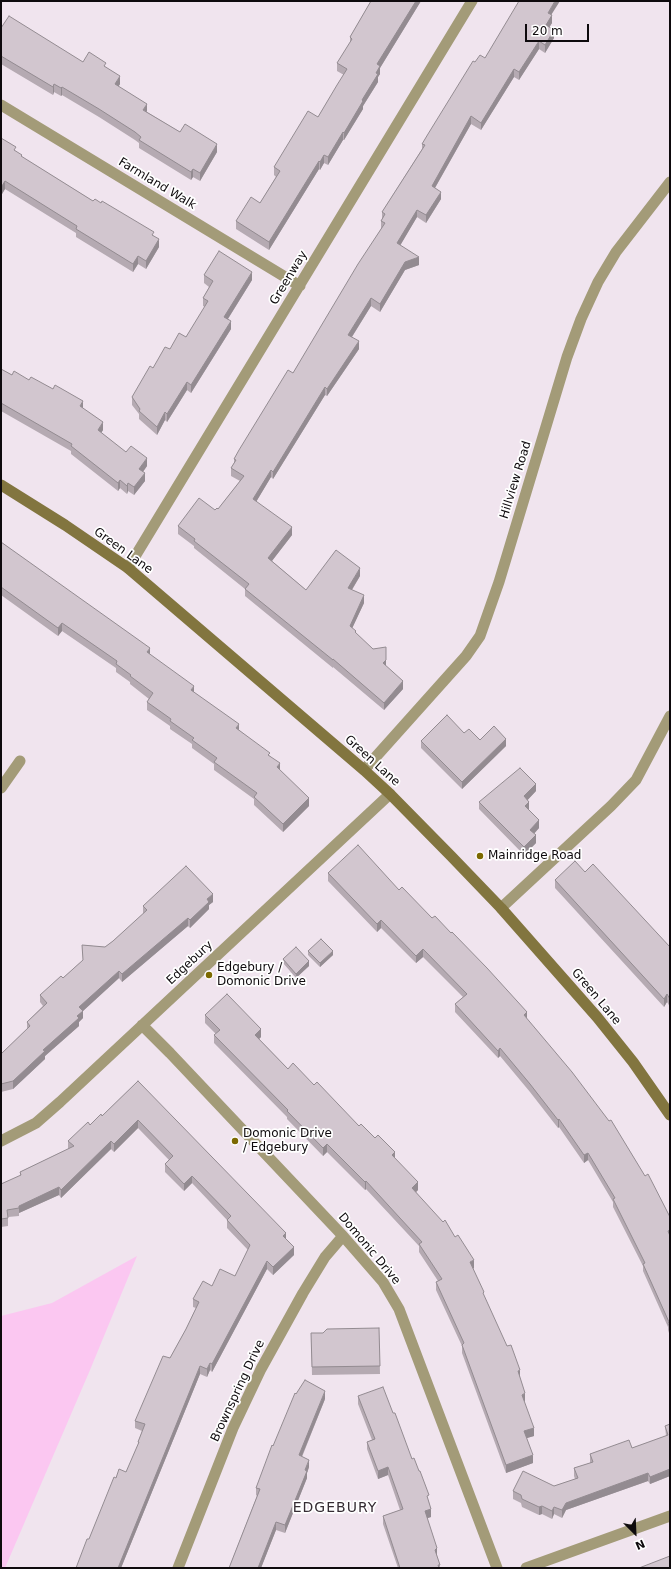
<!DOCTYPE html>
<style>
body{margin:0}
#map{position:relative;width:671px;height:1569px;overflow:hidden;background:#f0e4ee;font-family:"DejaVu Sans",sans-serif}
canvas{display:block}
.frame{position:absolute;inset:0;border:2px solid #0e0a0d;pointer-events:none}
.north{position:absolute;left:615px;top:1513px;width:40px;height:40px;-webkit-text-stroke:3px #fff;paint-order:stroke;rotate:156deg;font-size:11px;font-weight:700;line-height:16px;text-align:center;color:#0e0a0d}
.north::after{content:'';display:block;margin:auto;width:14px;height:18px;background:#0e0a0d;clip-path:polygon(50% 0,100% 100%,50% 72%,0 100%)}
.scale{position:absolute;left:525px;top:24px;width:64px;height:18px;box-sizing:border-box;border:2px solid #0e0a0d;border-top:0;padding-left:5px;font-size:12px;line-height:14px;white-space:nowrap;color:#0e0a0d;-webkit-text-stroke:3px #fff;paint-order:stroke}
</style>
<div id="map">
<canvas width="671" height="1569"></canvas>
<div class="frame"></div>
<div class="north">N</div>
<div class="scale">20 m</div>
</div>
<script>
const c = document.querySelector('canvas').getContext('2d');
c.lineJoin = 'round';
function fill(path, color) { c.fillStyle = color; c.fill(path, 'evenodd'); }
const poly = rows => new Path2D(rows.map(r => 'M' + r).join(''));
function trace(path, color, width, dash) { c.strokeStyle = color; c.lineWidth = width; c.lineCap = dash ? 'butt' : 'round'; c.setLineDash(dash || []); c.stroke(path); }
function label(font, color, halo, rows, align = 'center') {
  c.font = font + ' "DejaVu Sans",sans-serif'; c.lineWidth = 3.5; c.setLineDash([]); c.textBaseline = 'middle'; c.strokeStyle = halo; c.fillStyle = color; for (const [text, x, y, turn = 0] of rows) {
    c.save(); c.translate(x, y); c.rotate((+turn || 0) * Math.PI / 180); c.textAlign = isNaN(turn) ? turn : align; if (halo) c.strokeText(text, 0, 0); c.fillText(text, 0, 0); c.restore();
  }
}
const green = poly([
 [137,1256,90,1370,5,1568,1,1568,1,1316,52,1303]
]);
const minor = poly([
 [1,105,300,286],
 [128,568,472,1],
 [364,770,466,656,480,636,499,582,567,357,581,319,598,282,616,252,670,182],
 [1,788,20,761],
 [501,908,611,806,636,780,670,716],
 [142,1025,170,1053,343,1236,383,1282,399,1309,497,1568],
 [1,1141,36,1123,60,1102,390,794],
 [178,1568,233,1428,261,1369,303,1293,325,1257,343,1236],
 [526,1568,670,1516]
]);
const secondary = poly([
 [1,485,65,525,128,568,364,770,390,794,451,856,501,908,597,1017,633,1062,670,1115]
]);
const wall = poly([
 [371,1,421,1,380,68,380,74,378,77,378,82,363,106,363,109,344,140,343,140,328,165,324,163,320,170,319,169,269,250,236,229,236,221,260,203,276,177,274,175,274,167,318,117,344,75,337,71,337,63,350,43,350,37],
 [551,15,552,23,549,27,554,38,545,53,539,49,519,80,514,77,481,130,471,124,435,188,441,199,426,223,417,217,400,245,419,265,405,270,380,312,371,306,352,337,359,349,327,396,325,395,273,479,271,477,256,502,292,535,272,561,306,590,360,576,352,590,364,603,352,628,356,634,386,666,403,689,384,710,333,667,333,668,245,596,245,589,194,548,194,546,178,534,178,526,215,510,218,509,240,481,231,476,231,468,234,463,234,459,293,373,381,229,381,221,382,219,382,212,422,149,422,144,475,62,485,58],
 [1,28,83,62,106,67,120,84,118,87,147,112,180,132,217,152,200,181,193,177,191,180,139,148,139,143,135,140,99,117,62,95,61,96,54,92,53,95,1,64],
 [1,138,22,157,93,201,154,236,159,247,146,269,138,264,133,272,76,237,76,233,5,189,2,194,1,193],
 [204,275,252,280,228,319,231,329,191,393,187,390,167,422,165,420,157,435,139,419,139,414,132,405,132,397,153,368,170,349,186,337,205,307,203,306,203,298,209,287,204,283],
 [1,369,12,375,29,380,83,408,103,430,101,433,126,452,147,466,143,472,145,481,134,495,128,491,127,494,120,488,118,491,71,454,71,451,1,411],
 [1,542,150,655,270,756,280,770,309,806,283,832,254,805,254,799,214,770,214,764,192,748,192,744,170,729,170,726,147,710,147,702,149,699,130,684,130,682,116,672,116,668,62,631,58,636,1,595],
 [464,733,480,740,506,746,462,789,421,748,421,741],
 [536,791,527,800,529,810,539,828,534,834,536,843,524,855,479,809,479,802],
 [585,872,670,947,670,1007,667,1002,664,1007,555,888,555,880],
 [328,873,399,890,527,1019,670,1217,670,1336,668,1330,668,1327,643,1271,643,1266,613,1207,613,1202,588,1160,584,1163,559,1127,558,1128,530,1092,500,1056,498,1058,455,1012,455,1004,463,997,423,957,416,963,381,928,377,932,328,881],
 [213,902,209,905,209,909,190,928,188,926,122,982,119,978,83,1011,83,1018,79,1022,79,1026,45,1056,45,1059,13,1089,1,1092,1,1054,27,1029,27,1022,43,1006,40,1002,40,995,63,978,83,960,82,945,105,947,113,941,143,914,143,906],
 [308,951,333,955,320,967,308,955],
 [283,959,309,966,296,978,283,963],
 [205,1015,261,1037,259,1039,288,1069,314,1085,359,1126,395,1158,418,1190,416,1192,474,1268,473,1269,484,1297,520,1378,525,1401,524,1402,534,1436,526,1438,533,1463,506,1473,462,1353,462,1346,436,1290,436,1282,438,1281,419,1252,419,1246,366,1189,365,1190,327,1152,323,1156,287,1119,287,1117,214,1043,214,1035,216,1034,205,1023],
 [138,1081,286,1239,294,1255,273,1275,267,1269,212,1372,210,1370,207,1377,200,1374,121,1568,89,1539,116,1478,126,1472,138,1445,138,1442,142,1431,135,1428,135,1421,186,1329,196,1308,193,1307,193,1299,212,1286,235,1276,248,1250,227,1228,227,1220,192,1183,184,1191,165,1172,165,1164,169,1160,138,1128,114,1152,111,1149,61,1198,59,1195,19,1213,19,1216,8,1217,8,1226,1,1227,1,1184,20,1176,20,1172,68,1149,68,1141,102,1116],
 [379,1328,380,1374,312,1375,311,1333,323,1333],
 [358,1396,393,1413,429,1502,431,1517,427,1518,437,1556,440,1565,440,1568,398,1568,383,1524,383,1516,400,1510,388,1475,378,1479,367,1449,367,1442,372,1440,358,1404],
 [325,1399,302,1457,309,1467,307,1473,307,1478,285,1533,276,1530,261,1568,229,1568,257,1496,256,1495,256,1488,273,1446],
 [670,1424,670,1476,650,1484,648,1481,566,1510,562,1518,554,1514,552,1519,542,1514,539,1515,522,1507,521,1503,513,1499,513,1491,554,1486,575,1479,574,1476,574,1468,590,1463,590,1454,632,1448,666,1436,665,1426]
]);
const shadedWall = poly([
 [416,1,421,1,380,68,380,74,378,77,378,82,363,106,363,109,344,140,344,133,362,100,376,73,377,64],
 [555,1,560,1,548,20,548,13],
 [552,15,552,23,546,33,546,25],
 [554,30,554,38,545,53,545,45],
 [539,41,539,49,519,80,519,72],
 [514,69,514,77,481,130,481,123],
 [120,76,120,84,115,92,115,84],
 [54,84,54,92,53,95,53,87],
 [62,87,62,95,61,96,61,88],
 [147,104,147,112,143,110],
 [471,116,471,124,432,193,432,186],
 [343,132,343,140,328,165,328,157],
 [217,144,217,152,200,181,200,173],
 [324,155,324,163,320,170,320,162],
 [319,161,319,169,269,250,269,242],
 [193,169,193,177,191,180,191,172],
 [5,181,5,189,2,194,2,186],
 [441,192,441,199,426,223,426,215],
 [417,210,417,217,397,251,397,243],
 [159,239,159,247,146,269,146,261],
 [138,256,138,264,133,272,133,264],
 [419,257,419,265,405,270,380,312,380,304,405,262],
 [252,272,252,280,224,325,224,317],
 [371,298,371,306,348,343,348,335],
 [231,321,231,329,191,393,191,385],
 [359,341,359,349,327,396,327,389],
 [187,382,187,390,167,422,167,414],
 [325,387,325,395,273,479,273,472],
 [83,401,83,409,80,406],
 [165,412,165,420,157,435,157,427],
 [103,422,103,430,98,438,98,430],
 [147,458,147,466,139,477,139,469],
 [271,470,271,477,253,507,253,499],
 [145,473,145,481,134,495,134,487],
 [120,480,120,488,118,491,118,483],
 [128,483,128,491,127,494,127,486],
 [292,527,292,535,268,566,268,558],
 [360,568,360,576,348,596,348,588],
 [364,595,364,603,350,633,350,626],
 [62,623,62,631,58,636,58,628],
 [150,648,150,656,147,652],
 [386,660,386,667,383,663],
 [403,681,403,689,384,710,384,703],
 [194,686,194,694,191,690],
 [239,724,239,732,236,728],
 [506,739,506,746,462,789,462,782],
 [280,763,280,771,277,767],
 [536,784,536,791,524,804,524,796],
 [309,798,309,806,283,832,283,824],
 [529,802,529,810,525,814,525,806],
 [539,820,539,828,530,838,530,830],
 [536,835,536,843,524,855,524,847],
 [213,894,213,902,209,905,209,909,190,928,190,920,207,899],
 [188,918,188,926,122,982,122,974],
 [381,920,381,928,377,932,377,924],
 [423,949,423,957,416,963,416,956],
 [333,951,333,955,320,967,320,963],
 [309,961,309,966,296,978,296,974],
 [119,971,119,978,83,1011,83,1018,79,1022,79,1026,45,1056,45,1059,13,1089,13,1081,43,1050,77,1016,79,1007],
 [667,994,667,1002,664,1007,664,999],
 [527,1012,527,1020,524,1015],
 [261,1029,261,1037,255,1043,255,1035],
 [500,1048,500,1056,498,1058,498,1051],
 [2,1083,2,1091,1,1092,1,1084],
 [559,1119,559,1127,558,1128,558,1120],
 [138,1120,138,1128,114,1152,114,1144],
 [111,1141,111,1149,61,1198,61,1190],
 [327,1144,327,1152,323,1156,323,1148],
 [395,1152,395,1160,392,1155],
 [588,1153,588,1160,584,1163,584,1155],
 [192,1176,192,1183,184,1191,184,1184],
 [366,1181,366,1189,365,1190,365,1182],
 [418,1182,418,1190,412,1196,412,1188],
 [59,1187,59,1195,19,1213,19,1206],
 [286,1233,286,1241,283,1236],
 [294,1247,294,1255,273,1275,273,1267],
 [474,1260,474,1268,470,1270,470,1262],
 [267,1261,267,1269,212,1372,212,1364],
 [210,1363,210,1370,207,1377,207,1369],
 [200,1366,200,1374,121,1568,118,1568],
 [520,1370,520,1378,518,1379,518,1371],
 [325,1391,325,1399,299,1463,299,1455],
 [525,1393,525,1401,522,1403,522,1395],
 [534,1428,534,1436,524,1439,524,1431],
 [533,1455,533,1463,506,1473,506,1465],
 [309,1460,309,1467,307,1473,307,1478,285,1533,285,1525],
 [388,1467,388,1475,378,1479,378,1471],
 [670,1469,670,1476,650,1484,650,1477],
 [648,1473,648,1481,566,1510,562,1518,562,1510,566,1503],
 [542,1506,542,1514,539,1515,539,1507],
 [554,1507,554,1514,552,1519,552,1511],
 [431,1509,431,1517,425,1519,425,1511],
 [276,1522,276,1530,261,1568,258,1568],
 [437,1548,437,1556,435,1557,435,1550]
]);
const building = poly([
 [371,1,416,1,377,64,380,66,376,73,378,74,362,100,363,101,344,133,343,132,328,157,324,155,320,162,319,161,269,242,236,221,251,197,260,203,280,171,274,167,308,111,318,117,337,85,347,69,337,63,352,39,350,37,371,1],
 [519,1,555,1,548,13,552,15,546,25,554,30,545,45,539,41,519,72,514,69,481,123,471,116,432,186,441,192,426,215,417,210,397,243,419,257,405,262,380,304,371,298,348,335,359,341,327,389,325,387,273,472,271,470,253,499,292,527,268,558,306,590,336,550,360,568,348,588,364,595,350,626,356,631,355,632,373,649,386,647,386,660,383,663,403,681,384,703,333,659,333,660,245,589,249,584,194,541,195,539,178,526,199,498,215,510,217,508,218,509,244,476,231,468,236,460,234,459,239,450,288,370,293,373,358,264,385,223,381,221,385,214,382,212,425,145,422,144,428,134,473,61,475,62,480,55,485,58,519,1],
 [9,16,83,62,89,52,106,63,104,66,120,76,115,84,147,104,143,110,180,132,185,124,217,144,200,173,193,169,191,172,139,140,141,137,135,132,99,109,62,87,61,88,54,84,53,87,1,56,1,28,9,16],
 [1,138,16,147,14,150,22,155,21,156,93,201,95,199,101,203,102,201,154,232,152,235,159,239,146,261,138,256,133,264,76,229,77,226,5,181,2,186,1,185,1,138],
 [219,251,252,272,224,317,231,321,191,385,187,382,167,414,165,412,157,427,139,411,140,409,132,397,150,366,153,368,165,347,170,349,179,333,186,337,208,301,203,298,213,281,204,275,219,251],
 [1,369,12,375,14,371,29,380,31,377,53,389,55,385,83,401,80,406,103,422,98,430,126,452,131,446,147,458,139,469,145,473,134,487,128,483,127,486,120,480,118,483,71,446,72,444,1,403,1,369],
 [1,542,150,648,147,652,194,686,191,690,239,724,236,728,270,753,268,755,280,763,277,767,309,798,283,824,254,797,257,793,214,762,217,758,192,740,194,738,170,721,171,719,147,702,153,693,130,676,131,675,116,664,117,661,62,623,58,628,1,587,1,542],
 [447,715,464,733,469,729,480,740,494,726,506,739,462,782,421,741,447,715],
 [520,768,536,784,524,796,529,802,525,806,539,820,530,830,536,835,524,847,479,802,520,768],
 [358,845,399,890,402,887,432,918,435,916,451,933,452,932,487,968,527,1012,524,1015,572,1072,609,1121,611,1120,645,1176,648,1174,670,1217,670,1230,668,1231,670,1236,670,1328,668,1323,669,1322,643,1264,645,1263,613,1199,615,1198,588,1153,584,1155,559,1119,558,1120,530,1084,500,1048,498,1051,455,1004,467,994,423,949,416,956,381,920,377,924,328,873,358,845],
 [575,861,585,872,593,864,670,947,670,999,667,994,664,999,555,880,575,861],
 [186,866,213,894,207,899,209,902,190,920,188,918,122,974,119,971,79,1007,83,1011,77,1016,79,1018,43,1050,45,1051,13,1081,1,1084,1,1054,30,1026,27,1022,47,1003,40,995,61,976,63,978,83,960,82,945,105,947,113,941,147,910,143,906,186,866],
 [321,939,333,951,320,963,308,951,321,939],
 [296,947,309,961,296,974,283,959,296,947],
 [227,994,261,1029,255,1035,288,1069,293,1063,314,1085,317,1082,359,1126,361,1124,375,1138,378,1135,395,1152,392,1155,418,1182,412,1188,443,1222,445,1220,455,1237,458,1235,474,1260,470,1262,484,1292,483,1293,507,1346,511,1345,520,1370,518,1371,525,1393,522,1395,534,1428,524,1431,533,1455,506,1465,462,1345,464,1343,436,1282,442,1279,419,1244,422,1242,366,1181,365,1182,327,1144,323,1148,287,1111,288,1110,214,1035,220,1030,205,1015,227,994],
 [138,1081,286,1233,283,1236,294,1247,273,1267,267,1261,212,1364,210,1363,207,1369,200,1366,118,1568,76,1568,87,1539,89,1539,114,1477,116,1478,119,1469,126,1472,139,1442,138,1442,145,1424,135,1421,163,1356,170,1358,186,1329,199,1302,193,1299,203,1281,212,1286,220,1269,235,1276,250,1245,227,1220,231,1216,192,1176,184,1184,165,1164,173,1156,138,1120,114,1144,111,1141,61,1190,59,1187,19,1206,19,1208,7,1210,8,1218,1,1219,1,1184,21,1175,20,1172,74,1146,68,1141,88,1122,90,1125,101,1114,102,1116,138,1081],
 [379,1328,380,1366,312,1367,311,1333,323,1333,327,1329,379,1328],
 [305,1380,325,1391,299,1455,309,1460,305,1470,307,1471,285,1525,276,1522,258,1568,229,1568,260,1489,256,1488,272,1445,273,1446,295,1393,296,1394,305,1380],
 [383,1387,393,1413,395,1413,412,1459,414,1458,419,1471,420,1471,429,1495,427,1496,431,1509,425,1511,437,1548,435,1550,440,1565,438,1565,439,1568,400,1568,383,1516,403,1509,388,1467,378,1471,367,1442,375,1439,358,1396,383,1387],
 [670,1424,670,1469,650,1477,648,1473,566,1503,562,1510,554,1507,552,1511,542,1506,539,1507,522,1499,521,1495,513,1491,523,1471,554,1486,578,1478,574,1468,593,1462,590,1454,629,1440,632,1448,668,1435,665,1426,670,1424],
 [670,1556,670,1568,639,1568,670,1556]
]);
const markers = [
 [480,856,4,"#7c6900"],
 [209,975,4,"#7c6900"],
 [235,1141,4,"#7c6900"]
];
const streetNames = [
 ["Farmland Walk",157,184,31],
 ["Greenway",289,278,-59],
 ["Hillview Road",516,480,-73],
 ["Green Lane",123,551,36],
 ["Green Lane",372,761,42],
 ["Edgebury",190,963,-43],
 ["Green Lane",596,997,50],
 ["Domonic Drive",369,1249,50],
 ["Brownspring Drive",238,1391,-65]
];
const poiNames = [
 ["Mainridge Road",488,856],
 ["Edgebury /",217,968],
 ["Domonic Drive",217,982],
 ["Domonic Drive",243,1134],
 ["/ Edgebury",243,1148]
];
const quarterNames = [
 ["EDGEBURY",335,1508]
];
fill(green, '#fbc7f1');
trace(minor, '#a39b78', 11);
trace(secondary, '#82753f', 11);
fill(wall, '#b5aab2');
fill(shadedWall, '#938b91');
fill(building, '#d2c6cf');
trace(building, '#938b91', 1);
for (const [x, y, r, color] of markers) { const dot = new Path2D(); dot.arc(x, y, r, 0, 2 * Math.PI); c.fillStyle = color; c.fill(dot); trace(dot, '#fff', 1.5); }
label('12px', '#0e0a0d', '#fff', streetNames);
label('12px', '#0e0a0d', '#fff', poiNames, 'left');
c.letterSpacing = '1px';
label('14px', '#352c33', '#fff', quarterNames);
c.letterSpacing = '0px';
</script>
